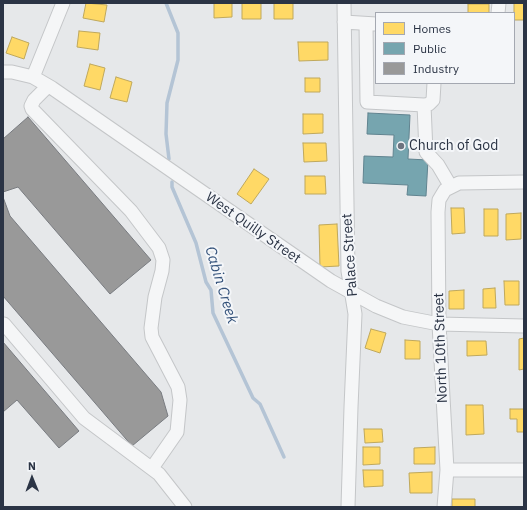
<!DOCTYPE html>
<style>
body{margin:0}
#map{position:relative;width:527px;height:510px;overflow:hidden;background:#e6e8ea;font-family:"IBM Plex Sans",sans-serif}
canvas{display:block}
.frame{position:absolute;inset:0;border:4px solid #2b3445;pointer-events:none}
.legend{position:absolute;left:375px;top:12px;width:140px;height:72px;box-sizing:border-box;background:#f4f6f9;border:1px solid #a4a8b1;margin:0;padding:5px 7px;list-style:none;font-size:12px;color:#2b3445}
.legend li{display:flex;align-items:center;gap:8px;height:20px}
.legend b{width:20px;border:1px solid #a4a8b1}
.north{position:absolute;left:12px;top:458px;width:40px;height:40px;-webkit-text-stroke:3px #f4f6f9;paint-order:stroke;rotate:359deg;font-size:11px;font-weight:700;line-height:16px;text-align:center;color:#2b3445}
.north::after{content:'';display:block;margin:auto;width:14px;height:18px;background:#2b3445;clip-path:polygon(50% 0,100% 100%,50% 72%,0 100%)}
</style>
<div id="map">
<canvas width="527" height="510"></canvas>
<div class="frame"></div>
<ul class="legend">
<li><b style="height:11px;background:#ffd966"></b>Homes</li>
<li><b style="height:11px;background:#76a5af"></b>Public</li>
<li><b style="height:11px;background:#999"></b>Industry</li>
</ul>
<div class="north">N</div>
</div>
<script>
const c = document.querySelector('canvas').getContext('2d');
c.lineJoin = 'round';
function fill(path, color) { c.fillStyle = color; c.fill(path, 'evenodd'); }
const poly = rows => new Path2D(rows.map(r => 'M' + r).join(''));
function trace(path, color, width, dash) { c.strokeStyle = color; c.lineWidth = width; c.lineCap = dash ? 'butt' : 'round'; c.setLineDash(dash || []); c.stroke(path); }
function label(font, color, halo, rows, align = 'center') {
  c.font = font + ' "IBM Plex Sans",sans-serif'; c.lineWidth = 4; c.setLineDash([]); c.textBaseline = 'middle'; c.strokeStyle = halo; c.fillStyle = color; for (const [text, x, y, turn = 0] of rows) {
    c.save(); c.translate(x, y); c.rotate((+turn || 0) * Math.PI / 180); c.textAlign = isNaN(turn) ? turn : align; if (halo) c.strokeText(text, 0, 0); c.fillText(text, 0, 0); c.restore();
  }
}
const homes = poly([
 [86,3,107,5,104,22,83,18,86,3],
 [214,3,232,3,232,17,214,18,214,3],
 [242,3,261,3,261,19,242,19,242,3],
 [274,3,293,3,293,19,274,19,274,3],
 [514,3,524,3,524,20,514,20,514,3],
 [468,4,489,4,489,13,468,13,468,4],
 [79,31,100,33,98,50,77,47,79,31],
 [12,37,29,43,24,59,6,53,12,37],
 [298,42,328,42,328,60,299,61,298,42],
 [90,64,105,68,100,90,84,86,90,64],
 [116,77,132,82,127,102,110,98,116,77],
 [305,78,320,78,320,92,305,92,305,78],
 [303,114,323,114,323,133,303,134,303,114],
 [303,143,326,143,327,161,304,162,303,143],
 [254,169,269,179,251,204,237,194,254,169],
 [305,176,325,176,326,194,305,194,305,176],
 [451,208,464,208,465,233,452,234,451,208],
 [484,209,498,209,498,236,484,236,484,209],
 [521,213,521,239,506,240,506,214,521,213],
 [337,224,339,266,320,267,319,225,337,224],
 [504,281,519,281,519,305,505,305,504,281],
 [495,288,496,308,483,308,483,289,495,288],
 [464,290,464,309,449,309,449,291,464,290],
 [371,329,386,333,380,353,365,348,371,329],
 [524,338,524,369,519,370,519,339,524,338],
 [405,340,420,341,420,359,405,359,405,340],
 [467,341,486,341,487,355,467,356,467,341],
 [466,405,483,405,484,434,466,435,466,405],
 [510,409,524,409,524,432,517,432,517,419,510,419,510,409],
 [364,429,382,429,383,442,365,443,364,429],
 [363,447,380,447,380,464,363,465,363,447],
 [435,447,435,464,414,464,414,448,435,447],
 [363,470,383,470,383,486,364,487,363,470],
 [432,472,432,493,410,493,409,473,432,472],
 [452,499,475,499,475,507,452,507,452,499]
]);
const public = poly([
 [368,113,410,115,408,159,428,160,426,196,407,195,408,185,363,183,364,156,393,157,394,135,367,134,368,113]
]);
const industry = poly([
 [28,117,151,260,110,294,18,187,3,192,3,139,28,117],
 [3,197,10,216,161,392,168,416,132,446,3,296,3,197],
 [3,342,79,431,59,448,17,400,3,412,3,342]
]);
const stream = poly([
 [166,3,178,33,178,60,167,103,166,134,169,159],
 [172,182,172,187,196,243,206,282,211,290,213,313,253,398,260,404,284,457]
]);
const minor = poly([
 [344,3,348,271,355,314,351,407,348,507],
 [498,13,499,3],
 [344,22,376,24],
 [366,24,367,102,424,105,429,104,433,100,434,83],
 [3,72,12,72,33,77,52,88,331,281,376,306,403,317,439,324,524,326],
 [33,77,63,3],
 [48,86,34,100,31,106,32,109,131,211,159,248,163,260,162,271,155,297,151,328,152,337,178,387,180,400,177,432,152,468],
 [424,105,426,152,438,165,451,187],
 [4,324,84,418,159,474,185,507],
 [447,470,524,470],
 [444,507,447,470,439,324,438,212,439,200,445,190,459,183,524,182]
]);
const markers = [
 [401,146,4,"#6c737f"]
];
const poiNames = [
 ["Church of God",409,146]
];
const streetNames = [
 ["West Quilly Street",253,228,35],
 ["Palace Street",350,255,-94],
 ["North 10th Street",441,348,-92]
];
const waterNames = [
 ["Cabin Creek",221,285,73]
];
fill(homes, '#ffd966');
trace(homes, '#bfa85c', 1);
fill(public, '#76a5af');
trace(public, '#60838f', 1);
fill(industry, '#999');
trace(industry, '#787b80', 1);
trace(stream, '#b4c4d5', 3.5);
trace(minor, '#c4c6c8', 15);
trace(minor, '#f5f6f7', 13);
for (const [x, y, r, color] of markers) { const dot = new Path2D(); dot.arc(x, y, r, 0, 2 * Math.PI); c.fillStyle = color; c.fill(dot); trace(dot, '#f4f6f9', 1.5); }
label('14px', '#2b3445', '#f4f6f9', poiNames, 'left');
label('14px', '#2b3445', '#f4f6f9', streetNames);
label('italic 15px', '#34527a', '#f4f6f9', waterNames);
</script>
